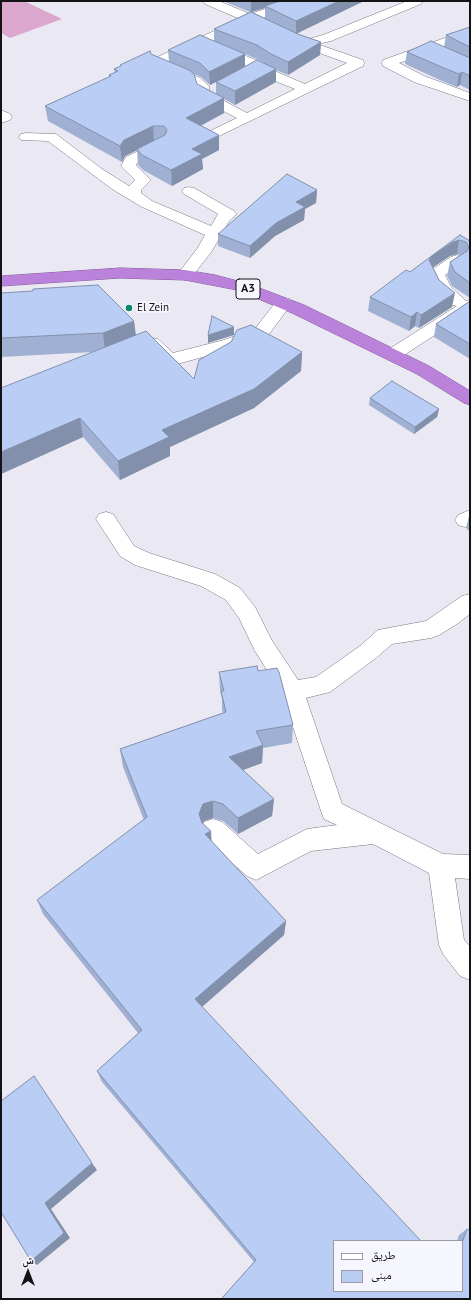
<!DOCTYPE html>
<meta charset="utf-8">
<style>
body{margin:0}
#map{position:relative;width:471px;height:1300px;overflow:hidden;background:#e9e8f3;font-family:"PT Sans","Noto Naskh Arabic",sans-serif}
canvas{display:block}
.frame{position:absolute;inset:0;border:2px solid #131316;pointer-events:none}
.legend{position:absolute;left:333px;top:1240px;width:130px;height:52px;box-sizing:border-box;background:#f6f6fe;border:1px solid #9b9ba1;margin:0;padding:5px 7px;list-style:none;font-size:12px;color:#131316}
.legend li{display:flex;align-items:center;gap:8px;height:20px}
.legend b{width:20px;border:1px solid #9b9ba1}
.north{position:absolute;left:8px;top:1252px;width:40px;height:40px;-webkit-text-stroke:3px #f6f6fe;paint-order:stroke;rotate:0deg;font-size:11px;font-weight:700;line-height:16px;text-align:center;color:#131316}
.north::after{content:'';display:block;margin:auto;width:14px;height:18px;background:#131316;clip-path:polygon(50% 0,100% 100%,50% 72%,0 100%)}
</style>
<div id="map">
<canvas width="471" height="1300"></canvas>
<div class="frame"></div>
<ul class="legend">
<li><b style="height:5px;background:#fff"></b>طريق</li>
<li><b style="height:11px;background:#bacdf4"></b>مبنى</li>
</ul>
<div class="north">ش</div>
</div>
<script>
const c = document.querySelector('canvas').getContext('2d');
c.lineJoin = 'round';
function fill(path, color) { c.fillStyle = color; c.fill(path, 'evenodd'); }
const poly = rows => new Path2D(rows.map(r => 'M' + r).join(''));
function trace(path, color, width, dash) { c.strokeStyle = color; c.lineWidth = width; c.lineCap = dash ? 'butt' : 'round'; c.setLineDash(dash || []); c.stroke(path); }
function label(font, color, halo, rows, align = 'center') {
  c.font = font + ' "PT Sans",sans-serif'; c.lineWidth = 3.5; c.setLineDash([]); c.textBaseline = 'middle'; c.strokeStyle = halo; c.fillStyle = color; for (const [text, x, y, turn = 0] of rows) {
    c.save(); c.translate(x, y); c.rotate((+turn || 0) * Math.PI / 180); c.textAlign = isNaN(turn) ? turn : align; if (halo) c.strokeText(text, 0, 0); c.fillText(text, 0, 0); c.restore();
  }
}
const green = poly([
 [1,1,24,1,62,19,10,38,1,33]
]);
const minor = poly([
 [203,1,219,1,250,14,289,1,306,1,304,4,260,19,263,22,261,25,257,26,250,23,165,63,200,78,209,86,209,93,247,113,295,89,260,75,246,66,213,52,211,49,213,46,221,46,256,60,270,69,305,84,347,63,284,40,282,37,284,34,292,34,305,40,323,35,407,1,423,1,421,4,331,41,317,44,363,60,364,63,363,66,215,138,210,137,208,134,210,131,237,118,198,98,196,88,190,84,153,68,152,65,153,59,240,19,205,4,203,1],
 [470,29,470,37,399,63,424,76,470,93,470,101,414,82,383,66,382,63,383,60,470,29],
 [1,110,10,114,12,117,10,120,1,123,1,110],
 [26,133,56,134,102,169,129,186,135,180,121,166,126,157,155,143,160,142,165,143,167,146,165,149,137,163,136,165,151,180,141,190,141,193,152,201,211,226,218,214,184,194,182,191,184,188,189,187,194,188,234,211,237,214,229,221,212,251,191,278,185,280,179,278,177,275,197,249,205,235,142,207,112,189,48,141,21,140,19,137,21,134,26,133],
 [457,255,463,257,465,260,463,263,445,275,451,287,466,301,470,300,470,312,398,359,392,361,386,359,383,355,386,351,457,306,452,305,438,293,428,274,430,271,451,257,457,255],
 [284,298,290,299,292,303,267,337,236,348,170,366,164,364,143,343,146,339,152,338,158,339,173,353,224,340,255,329,278,299,284,298],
 [470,510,470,526,465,527,458,525,455,520,458,515,470,510],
 [106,512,113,514,134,546,149,553,215,574,240,588,255,607,271,639,298,680,316,677,360,646,378,630,426,621,462,596,470,594,470,614,457,624,439,635,431,638,392,644,376,658,330,692,306,698,342,804,443,854,470,855,470,879,455,878,464,940,470,946,470,980,460,976,443,954,439,945,429,873,373,844,311,851,256,880,247,876,204,838,201,830,204,822,213,819,222,822,258,854,307,829,337,825,324,819,321,811,282,694,255,651,239,618,226,600,201,586,135,565,120,556,96,519,99,514,106,512]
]);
const highway = poly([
 [120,268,185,270,215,275,249,284,304,305,429,366,470,391,470,405,464,403,417,374,292,313,237,290,185,280,120,278,1,286,1,276,120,268]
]);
const wall = poly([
 [223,1,364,1,296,33,321,42,320,55,288,75,276,70,276,82,235,105,224,99,224,113,201,126,219,150,202,159,203,169,172,186,143,170,138,165,137,150,125,156,122,162,48,121,45,106,110,77,109,75,115,73,114,69,120,67,120,65,151,54,169,62,168,50,214,41,214,29,250,12],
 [265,8,265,18,252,12],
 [245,54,257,59,264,63,245,67],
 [194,74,201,77,210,85,216,82,216,94,197,84],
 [470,27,470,90,460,85,457,87,442,81,405,64,407,52,444,47,446,35],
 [317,190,316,203,305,209,304,220,275,236,250,258,218,246,218,234],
 [460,235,470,241,470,298,452,286,447,276,450,262,460,255,457,254,450,256,433,267,452,307,419,328,415,326,409,331,368,311,370,297,410,272],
 [1,293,134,321,136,335,194,379,302,352,301,371,254,408,170,447,170,456,120,480,83,437,1,474,93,352,1,357],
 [470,301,470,359,434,337,436,324],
 [370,398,439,409,437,417,414,434,369,405],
 [470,512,470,532,466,528],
 [258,671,293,725,292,743,263,748,262,763,243,770,274,799,272,816,238,834,223,821,213,818,204,821,202,823,212,842,286,921,284,935,202,1007,462,1291,462,1241,457,1241,459,1235,467,1229,470,1299,222,1299,222,1298,254,1262,102,1082,97,1071,138,1033,43,914,37,900,144,820,123,767,120,749,223,713,222,709,222,699,220,691,219,672]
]);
const shadedWall = poly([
 [251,1,284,1,265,6,265,8,251,12],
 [339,1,364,1,296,34,296,21],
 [321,42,320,55,288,75,288,62],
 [245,54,245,67,210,85,209,72],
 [276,69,276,82,235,105,235,91],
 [462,72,460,85,457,87,459,74],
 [224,98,224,113,186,133,186,118],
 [153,126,154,142,125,156,122,162,120,146,124,140],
 [219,135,219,150,202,159,203,169,172,186,171,170,192,149],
 [317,190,316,203,305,209,304,220,275,236,250,258,250,246,296,202],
 [459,240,457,254,450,256,429,270,429,260,432,256,453,242],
 [455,293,452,307,419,328,421,315],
 [417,312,415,326,409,331,411,317],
 [134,321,136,339,105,351,103,333],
 [234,327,234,335,208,343,208,335],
 [302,352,301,371,254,408,170,447,170,456,120,480,118,461,162,430],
 [439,409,437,417,414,434,415,427],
 [80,418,83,437,1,474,1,452],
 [263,745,262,763,229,775,229,757],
 [274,799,272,816,238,834,238,818],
 [213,801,213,818,204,821,200,831,199,814,203,804],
 [211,831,212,847,205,834],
 [286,921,284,935,196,1012,195,999],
 [92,1163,97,1170,51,1209,70,1238,37,1265,31,1261,45,1203]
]);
const building = poly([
 [280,1,339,1,296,21,265,6,280,1],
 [251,12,300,35,321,42,288,62,271,54,257,45,214,29,251,12],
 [470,27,470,47,446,35,470,27],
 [200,35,245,54,209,72,200,63,168,50,200,35],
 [431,41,470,58,470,76,462,72,459,74,444,68,407,52,431,41],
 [150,51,151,54,189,70,194,74,197,84,224,98,186,118,219,135,192,149,202,154,171,170,142,155,137,149,165,135,167,130,164,126,153,126,124,140,120,146,45,106,111,76,109,75,118,71,114,69,121,66,120,65,150,51],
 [257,60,276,69,235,91,216,82,257,60],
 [287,174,317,190,296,202,305,207,276,223,250,246,218,234,287,174],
 [460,235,470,241,470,283,455,272,450,262,467,251,469,247,466,242,459,240,453,242,432,256,429,260,439,280,455,293,421,315,417,312,411,317,370,297,406,270,410,272,460,235],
 [98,285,134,321,103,333,1,338,1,293,33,291,33,289,98,285],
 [470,301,470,344,436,324,470,301],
 [212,316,234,327,208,335,212,316],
 [251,325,302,352,254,389,162,430,169,437,118,461,80,418,1,452,1,388,146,331,194,379,199,360,231,342,237,330,251,325],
 [392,381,439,409,415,427,370,398,392,381],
 [257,666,258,671,277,668,279,672,293,725,256,731,263,745,229,757,274,799,238,818,223,804,213,801,203,804,199,814,202,823,211,831,205,834,286,921,195,999,421,1241,334,1241,334,1291,462,1291,462,1243,467,1229,470,1231,470,1299,223,1299,222,1298,256,1260,97,1071,142,1030,37,900,147,817,120,749,226,712,221,691,224,691,219,672,257,666],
 [34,1076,92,1163,45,1203,64,1233,31,1261,1,1212,1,1101,34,1076]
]);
const markers = [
 [129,308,4,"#08886b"]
];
const farPoinames = [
 ["El Zein",137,308]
];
const shields = [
 [248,289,24]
];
const shieldNames = [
 ["A3",248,289]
];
fill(green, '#dba7ce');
trace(minor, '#787781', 1);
trace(highway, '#805b96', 1);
fill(minor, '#fff');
fill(highway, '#ba82db');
fill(wall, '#a0b0d2');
fill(shadedWall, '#8290ab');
fill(building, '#bacdf4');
trace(building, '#8290ab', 1);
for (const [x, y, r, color] of markers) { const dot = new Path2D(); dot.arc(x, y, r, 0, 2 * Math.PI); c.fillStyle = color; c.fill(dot); trace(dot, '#f6f6fe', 1.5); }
label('11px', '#131316', '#f6f6fe', farPoinames, 'left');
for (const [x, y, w] of shields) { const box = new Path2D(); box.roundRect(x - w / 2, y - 10, w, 20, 3); c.fillStyle = '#f6f6fe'; c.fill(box); trace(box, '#131316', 1); }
label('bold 12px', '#131316', null, shieldNames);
</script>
